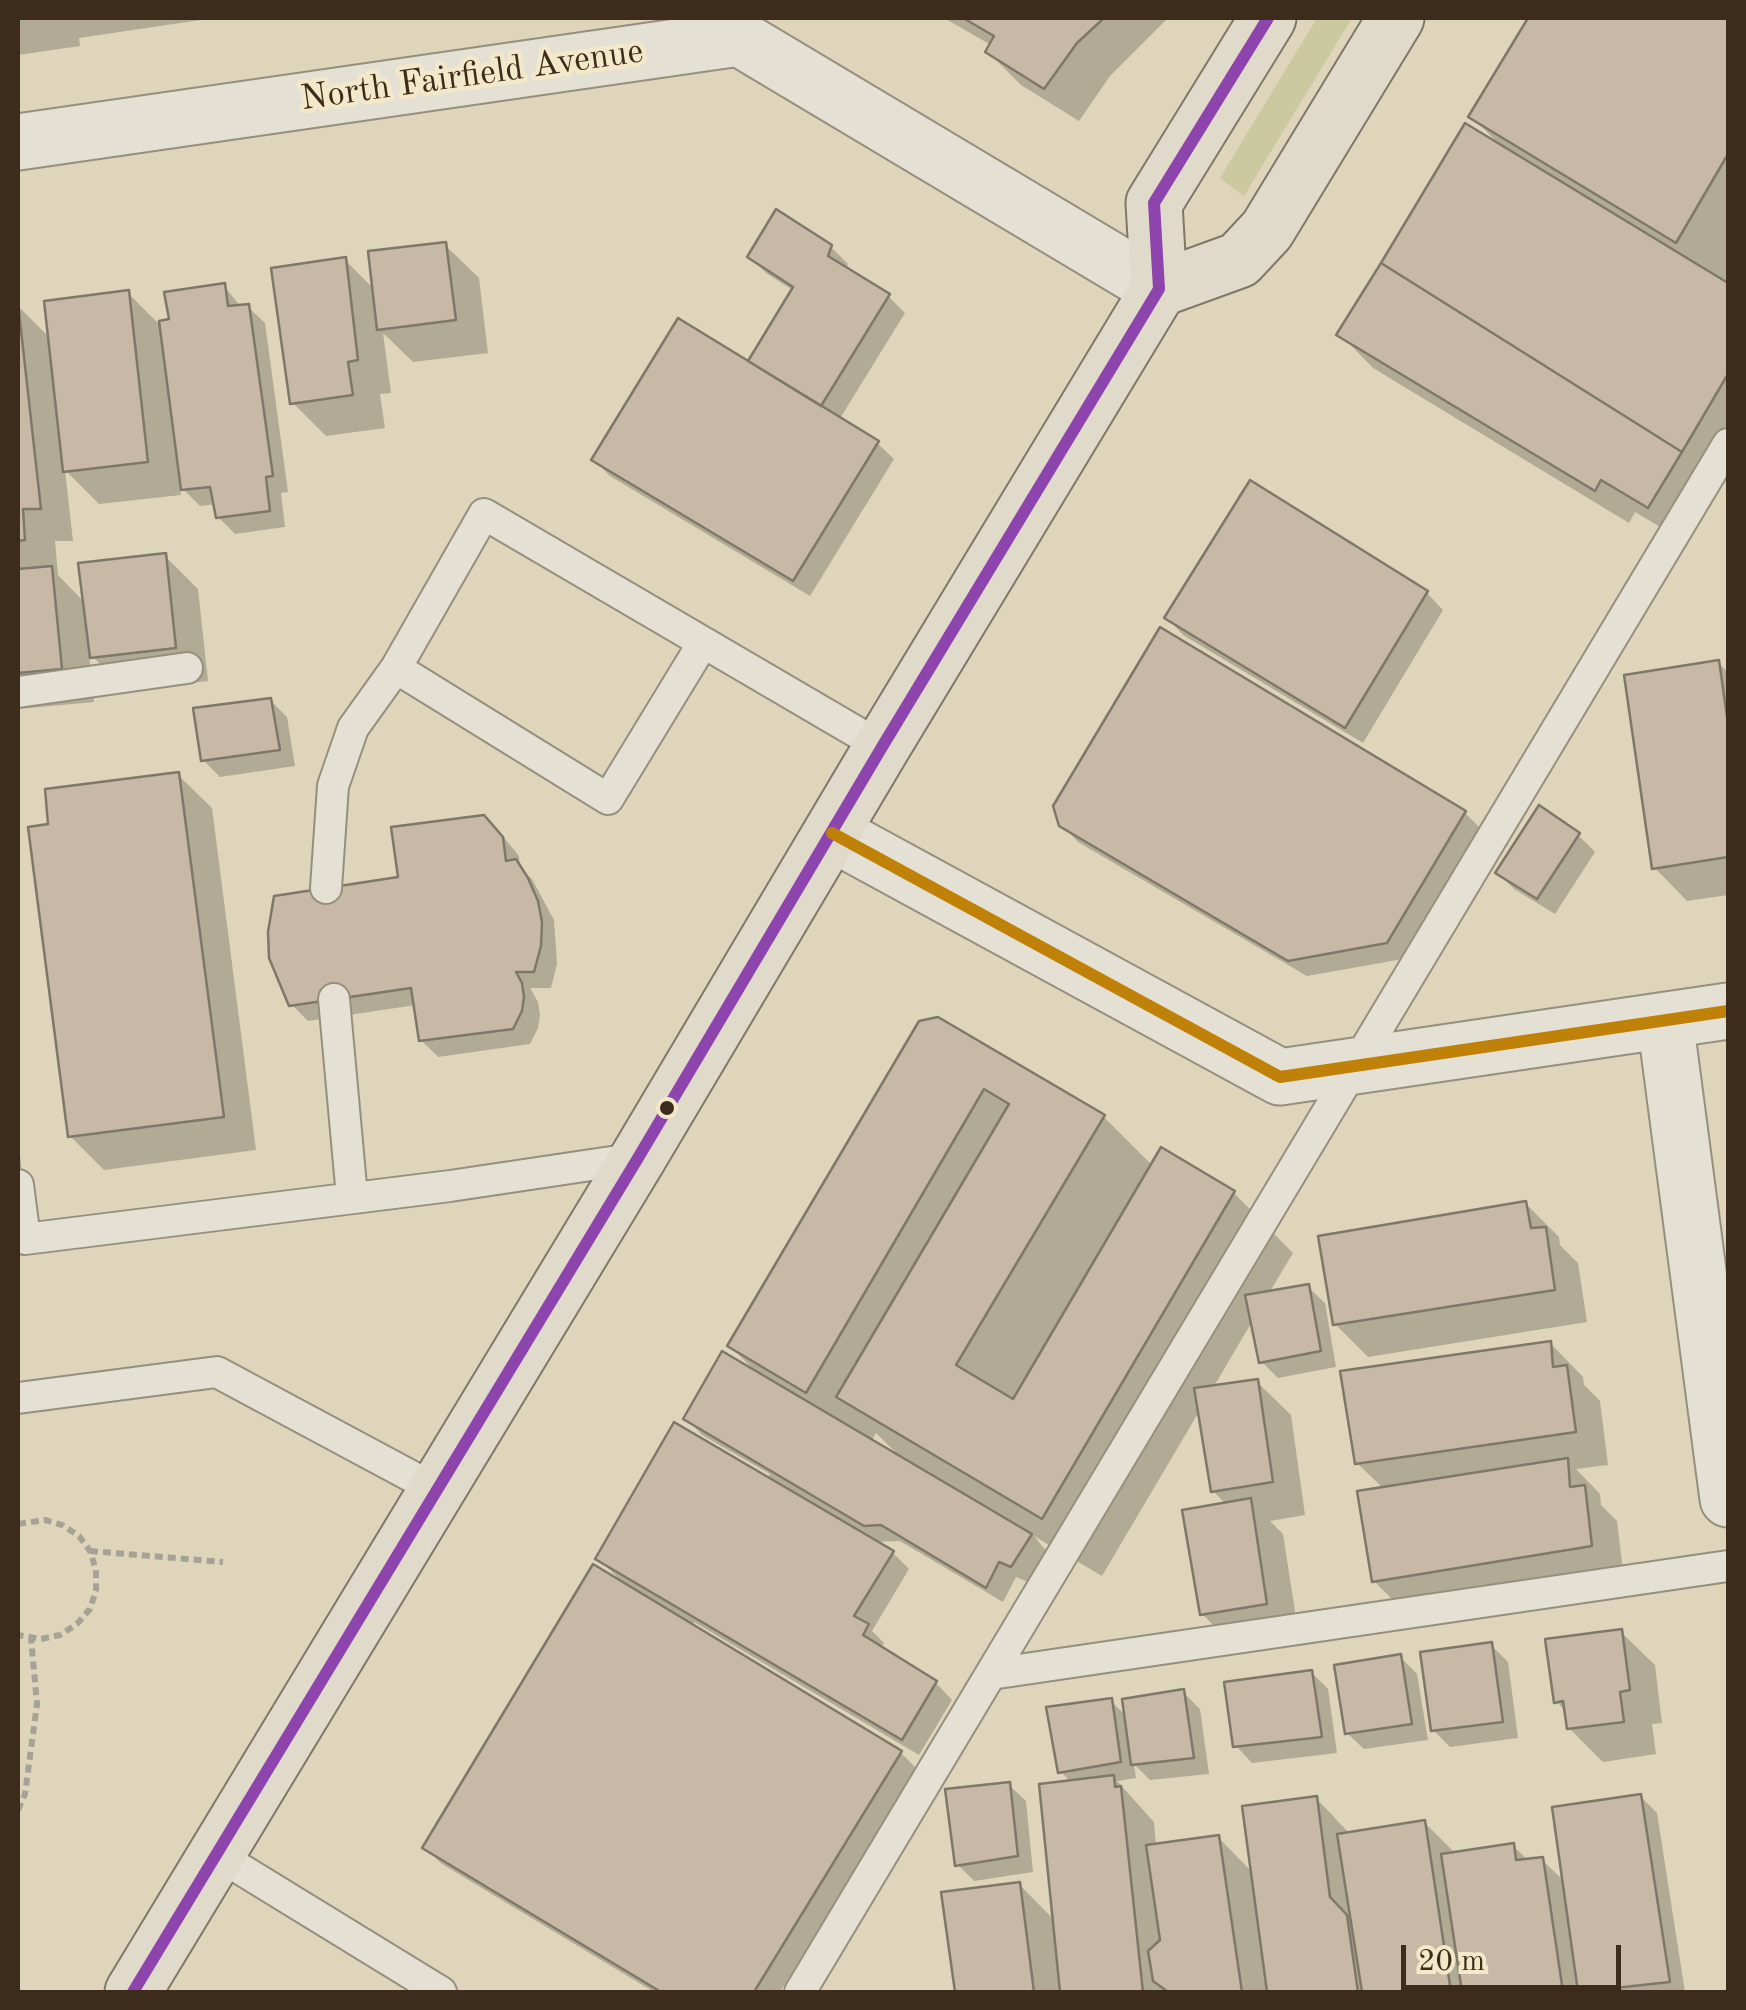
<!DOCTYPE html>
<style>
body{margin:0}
#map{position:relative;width:1746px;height:2010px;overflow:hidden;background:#ded5bb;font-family:"Old Standard TT",serif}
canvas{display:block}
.frame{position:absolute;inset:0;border:20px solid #3d2c1b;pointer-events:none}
.scale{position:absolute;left:1401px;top:1945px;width:220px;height:45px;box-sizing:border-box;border:5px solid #3d2c1b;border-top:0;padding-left:12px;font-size:30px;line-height:35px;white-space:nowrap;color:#3d2c1b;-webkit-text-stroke:8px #f3e8c9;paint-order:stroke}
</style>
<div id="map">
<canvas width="1746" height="2010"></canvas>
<div class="frame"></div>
<div class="scale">20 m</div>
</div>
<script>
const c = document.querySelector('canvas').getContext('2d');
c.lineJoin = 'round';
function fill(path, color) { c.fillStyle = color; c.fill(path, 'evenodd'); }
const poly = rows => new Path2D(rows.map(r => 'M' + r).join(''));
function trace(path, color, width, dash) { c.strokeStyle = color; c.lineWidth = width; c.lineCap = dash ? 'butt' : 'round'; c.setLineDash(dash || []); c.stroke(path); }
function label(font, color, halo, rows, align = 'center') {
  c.font = font + ' "Old Standard TT",serif'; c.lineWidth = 9; c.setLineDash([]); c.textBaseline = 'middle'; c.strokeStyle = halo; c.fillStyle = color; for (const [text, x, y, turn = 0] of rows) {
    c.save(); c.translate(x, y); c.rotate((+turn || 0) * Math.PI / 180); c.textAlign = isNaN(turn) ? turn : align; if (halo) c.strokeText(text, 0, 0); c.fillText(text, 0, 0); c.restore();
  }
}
const green = poly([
 [1317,18,1352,18,1244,196,1220,178]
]);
const shadow = poly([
 [18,18,214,18,79,38,80,46,18,55],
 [944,18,1168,18,1110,76,1079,121,1021,85,988,52,991,45],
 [1531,18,1728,18,1728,462,1682,540,1635,512,1629,523,1373,368,1340,334,1498,143,1471,116],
 [445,245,479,278,488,353,413,362,383,333,391,393,380,394,385,428,326,436,292,402,345,260,375,290],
 [831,247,848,264,845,270,888,296,905,313,839,420,877,443,894,459,810,596,610,476,594,460,749,365,794,291,766,273,750,256],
 [224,286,241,307,248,307,265,323,288,492,281,493,285,527,235,534,218,517,216,504,200,506,179,485,181,495,99,504,65,470,73,541,55,541,58,575,86,604,165,556,198,589,208,681,126,690,89,653,94,702,18,709,18,306,51,339,128,293,163,328],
 [1251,484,1427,593,1443,610,1363,743,1183,635,1167,618],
 [1719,663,1728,673,1728,895,1687,901,1654,867],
 [270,700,287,717,295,766,220,777,203,760],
 [178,775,212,808,256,1150,104,1170,70,1136,50,826],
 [1465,813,1481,829,1403,959,1307,976,1078,842,1061,824],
 [501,834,519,856,520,868,532,879,554,920,557,964,551,988,530,988,538,1002,540,1015,538,1028,530,1044,438,1057,421,1040,416,1005,308,1021,291,1004,401,879],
 [1578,835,1595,852,1555,914,1514,889,1498,873],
 [938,1019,1104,1117,1153,1166,1234,1193,1293,1253,1269,1293,1308,1287,1325,1303,1336,1367,1278,1378,1261,1361,1253,1320,1213,1388,1257,1382,1291,1415,1305,1515,1270,1521,1283,1534,1299,1637,1236,1647,1202,1614,1226,1504,1213,1491,1200,1410,1102,1576,1034,1536,1047,1552,1028,1582,1016,1577,1003,1602,900,1541,874,1542,893,1553,909,1569,872,1631,884,1643,881,1649,936,1683,952,1700,919,1755,694,1622,692,1626,900,1752,917,1769,780,1992,654,1992,442,1864,425,1848,621,1581,598,1558,767,1479,770,1474,702,1435,686,1418,756,1372,730,1346],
 [876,1433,898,1455,871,1442],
 [18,1137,30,1243,18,1244],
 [1526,1204,1559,1237,1560,1245,1578,1263,1587,1322,1368,1357,1335,1324],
 [1550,1343,1583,1377,1584,1385,1600,1401,1608,1465,1576,1469,1600,1494,1601,1505,1617,1521,1624,1579,1407,1614,1374,1581,1384,1489,1357,1463],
 [1621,1632,1655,1665,1662,1723,1652,1724,1656,1754,1603,1762,1569,1728,1567,1713,1556,1701],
 [1491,1645,1508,1662,1518,1738,1450,1747,1433,1730],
 [1400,1657,1417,1674,1428,1740,1364,1749,1347,1733],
 [1311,1672,1328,1689,1337,1753,1252,1763,1236,1746],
 [1183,1692,1200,1709,1209,1774,1150,1780,1134,1764,1136,1778,1117,1781,1154,1822,1156,1846,1219,1838,1253,1873,1316,1798,1350,1834,1425,1823,1456,1854,1513,1846,1529,1861,1542,1860,1565,1882,1640,1796,1657,1813,1685,1992,957,1992,944,1895,1019,1884,1055,1921,1072,1783,1060,1771,1111,1701,1127,1717],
 [1009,1785,1026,1801,1033,1872,974,1881,958,1865]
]);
const building = poly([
 [963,18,1104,18,1077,43,1044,89,985,52,994,36,963,18],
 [1528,18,1728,18,1728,154,1676,243,1468,117,1528,18],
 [1465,123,1728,283,1728,374,1682,452,1381,263,1465,123],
 [776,209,832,245,828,256,890,294,821,406,748,361,793,287,747,257,776,209],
 [446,242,456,320,377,330,368,251,446,242],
 [346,257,358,360,348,362,353,395,290,404,271,268,346,257],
 [1381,263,1682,452,1648,508,1601,480,1595,491,1336,335,1381,263],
 [225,283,228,306,249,304,273,476,266,477,270,511,216,518,210,487,181,490,159,321,169,319,164,292,225,283],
 [129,290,148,462,63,472,44,301,129,290],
 [18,303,41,509,23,509,25,540,18,541,18,303],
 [678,318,879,441,793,581,591,460,678,318],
 [1250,480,1428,591,1345,728,1164,618,1250,480],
 [166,553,176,648,90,658,78,563,166,553],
 [52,566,62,669,18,673,18,569,52,566],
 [1160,627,1466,811,1387,943,1288,961,1059,826,1053,806,1160,627],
 [1719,660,1728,724,1728,857,1652,869,1624,675,1719,660],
 [271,698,280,750,201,761,193,708,271,698],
 [179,772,224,1117,68,1137,28,827,48,824,45,789,179,772],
 [1539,805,1580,833,1537,899,1495,873,1539,805],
 [484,815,503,837,506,861,516,859,528,878,538,901,542,922,541,946,534,972,516,972,522,983,524,997,522,1011,513,1029,419,1041,411,988,289,1006,269,958,268,932,274,896,398,877,391,827,484,815],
 [938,1017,1105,1115,956,1365,1013,1399,1161,1147,1235,1191,1042,1519,836,1397,1009,1104,984,1089,806,1393,727,1346,919,1021,938,1017],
 [1526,1201,1531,1228,1546,1227,1555,1290,1333,1325,1318,1236,1526,1201],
 [1309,1284,1321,1351,1259,1363,1245,1295,1309,1284],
 [1551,1341,1553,1367,1567,1365,1576,1432,1355,1464,1340,1371,1551,1341],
 [722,1351,1032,1534,1011,1567,999,1562,986,1588,881,1525,864,1526,683,1419,722,1351],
 [1258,1379,1273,1482,1211,1492,1194,1388,1258,1379],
 [674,1422,894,1551,854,1616,869,1624,863,1635,937,1681,902,1740,595,1559,674,1422],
 [1568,1458,1570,1487,1585,1485,1592,1546,1372,1582,1357,1491,1568,1458],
 [1251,1498,1267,1604,1200,1615,1182,1510,1251,1498],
 [593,1564,902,1751,754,1992,661,1992,422,1848,593,1564],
 [1622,1629,1630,1690,1620,1692,1624,1722,1567,1729,1563,1701,1554,1703,1545,1639,1622,1629],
 [1492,1642,1503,1722,1431,1731,1420,1652,1492,1642],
 [1401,1654,1412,1724,1345,1734,1334,1665,1401,1654],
 [1312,1670,1322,1737,1233,1747,1224,1682,1312,1670],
 [1184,1689,1194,1758,1131,1765,1122,1699,1184,1689],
 [1112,1698,1121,1762,1058,1773,1046,1707,1112,1698],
 [1114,1775,1115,1787,1121,1786,1143,1992,1060,1992,1039,1784,1114,1775],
 [1010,1782,1018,1856,955,1866,945,1789,1010,1782],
 [1641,1794,1670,1982,1578,1992,1552,1807,1641,1794],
 [1317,1796,1330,1897,1347,1915,1358,1992,1267,1992,1242,1806,1317,1796],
 [1425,1820,1451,1992,1362,1992,1337,1834,1425,1820],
 [1219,1835,1242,1992,1168,1992,1153,1981,1148,1951,1160,1940,1146,1845,1219,1835],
 [1514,1843,1516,1860,1543,1857,1563,1992,1462,1992,1441,1854,1514,1843],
 [1020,1882,1034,1992,955,1992,941,1892,1020,1882]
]);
const path = poly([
 [18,1524,45,1520,62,1525,79,1536,90,1551,96,1570,96,1590,90,1609,77,1624,60,1635,41,1639,18,1635],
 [90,1551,223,1562],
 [18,1810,25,1794,37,1704,31,1638]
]);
const service = poly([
 [703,643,608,799,396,668,484,514,882,747],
 [18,692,187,668],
 [326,888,333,786,353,728,396,668],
 [334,999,352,1197],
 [18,1185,25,1239,450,1186,638,1158],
 [18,1398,217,1372,437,1490],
 [991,1674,1728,1566],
 [216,1854,441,1992],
 [800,1992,1728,444]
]);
const minor = poly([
 [18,142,739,38,1159,289],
 [832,833,1280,1077,1728,1011],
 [1665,1020,1728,1499]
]);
const primary = poly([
 [1159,289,1239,260,1267,230,1396,18],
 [133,1992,638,1158,882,747,1159,289,1154,203,1268,18]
]);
const bus1 = poly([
 [133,1992,638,1158,882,747,1159,289,1154,203,1268,18]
]);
const bus2 = poly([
 [832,833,1280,1077,1728,1011]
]);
const markers = [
 [667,1108,9,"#3d2c1b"]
];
const streetNames = [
 ["North Fairfield Avenue",472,76,-8]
];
fill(green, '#cbc99f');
fill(shadow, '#0003');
fill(building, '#c7b9a6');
trace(building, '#7f7869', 2.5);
trace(service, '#968f7e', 34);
trace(minor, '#968f7e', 59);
trace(primary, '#7f7869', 59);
trace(path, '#a7a296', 6, [8, 5]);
trace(service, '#e4e0d3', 30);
trace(minor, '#e4e0d3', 55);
trace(primary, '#e0dacb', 55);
trace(bus1, '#8e44ad', 12);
trace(bus2, '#bf8108', 12);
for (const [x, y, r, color] of markers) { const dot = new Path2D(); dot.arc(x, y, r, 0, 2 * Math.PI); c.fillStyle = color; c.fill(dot); trace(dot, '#f3e8c9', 4); }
label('35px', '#3d2c1b', '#f3e8c9', streetNames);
</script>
